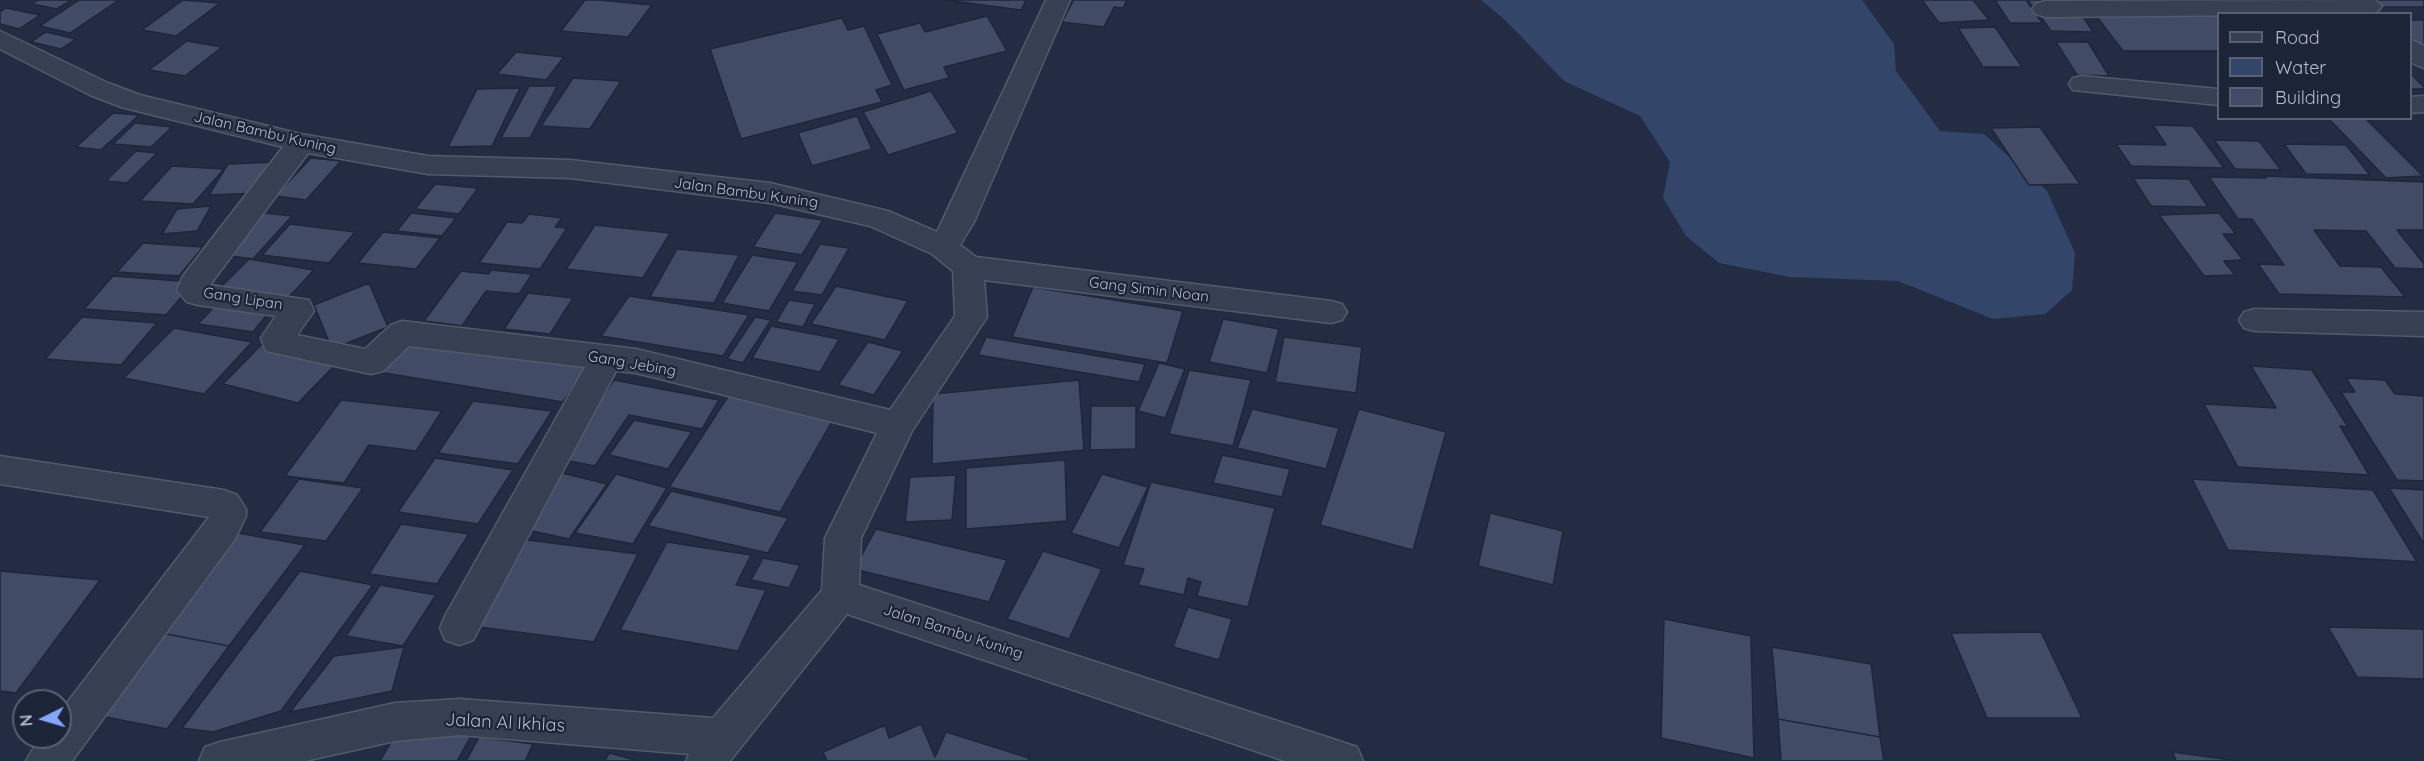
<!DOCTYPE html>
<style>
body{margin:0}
#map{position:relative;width:2424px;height:761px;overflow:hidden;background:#232c42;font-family:Quicksand,sans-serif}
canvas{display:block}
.legend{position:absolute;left:2217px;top:12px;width:195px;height:108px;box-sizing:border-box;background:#1c2437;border:2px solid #596073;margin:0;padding:8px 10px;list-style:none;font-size:18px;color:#b4bacc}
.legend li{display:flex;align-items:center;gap:12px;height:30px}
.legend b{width:30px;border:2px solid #596073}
.north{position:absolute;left:12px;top:689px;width:60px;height:60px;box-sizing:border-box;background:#1c2437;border:2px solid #596073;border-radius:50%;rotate:265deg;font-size:16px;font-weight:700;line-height:24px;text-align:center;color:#b4bacc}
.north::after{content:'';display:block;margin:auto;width:21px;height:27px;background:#86a6ff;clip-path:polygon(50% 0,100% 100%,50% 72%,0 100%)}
</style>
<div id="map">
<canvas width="2424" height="761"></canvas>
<ul class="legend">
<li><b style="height:8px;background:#373f52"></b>Road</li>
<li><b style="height:16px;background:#34456a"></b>Water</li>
<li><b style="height:16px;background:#414b65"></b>Building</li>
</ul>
<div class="north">N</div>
</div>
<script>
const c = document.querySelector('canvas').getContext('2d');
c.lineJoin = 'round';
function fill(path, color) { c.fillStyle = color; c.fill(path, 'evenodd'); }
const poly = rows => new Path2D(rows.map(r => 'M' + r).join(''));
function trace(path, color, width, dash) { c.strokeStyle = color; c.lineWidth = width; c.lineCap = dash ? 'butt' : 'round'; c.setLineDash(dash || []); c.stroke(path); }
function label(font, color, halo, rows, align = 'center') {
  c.font = font + ' Quicksand,sans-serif'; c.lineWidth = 4.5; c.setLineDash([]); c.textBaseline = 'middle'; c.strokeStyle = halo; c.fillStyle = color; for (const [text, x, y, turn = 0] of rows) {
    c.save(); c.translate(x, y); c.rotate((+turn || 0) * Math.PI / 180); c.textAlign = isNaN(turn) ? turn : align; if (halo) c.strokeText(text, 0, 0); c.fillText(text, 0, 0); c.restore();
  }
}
const water = poly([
 [1481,0,1862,0,1894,44,1896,71,1940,131,1984,134,2047,191,2075,253,2072,290,2045,314,1993,319,1898,281,1790,277,1719,263,1686,236,1663,198,1670,162,1640,116,1564,81,1504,19]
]);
const building = poly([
 [38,0,71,0,57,9,32,4,38,0],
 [79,0,119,0,70,33,40,26,79,0],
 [183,0,220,3,176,36,142,30,183,0],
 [585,0,599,0,652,5,628,37,561,31,585,0],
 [945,0,1026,0,1021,10,945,0],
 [1063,0,1127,0,1123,8,1114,7,1104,27,1062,22,1073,1,1063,0],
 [1922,0,1973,0,1989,20,1939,23,1922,0],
 [1995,0,2026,0,2042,23,2010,23,1995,0],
 [2028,0,2098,0,2102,6,2031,5,2028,0],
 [2367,0,2424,0,2424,7,2374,7,2367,0],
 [6,8,40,15,19,29,0,24,0,12,6,8],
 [2094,13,2218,14,2218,51,2123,51,2094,13],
 [2039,14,2082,15,2093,32,2051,31,2039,14],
 [987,16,1007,51,944,67,949,78,904,90,877,34,920,23,925,32,987,16],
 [842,18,848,30,864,26,892,85,876,90,882,102,741,139,710,49,842,18],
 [2410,20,2424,20,2424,50,2410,37,2410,20],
 [1995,27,2022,67,1983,67,1958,28,1995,27],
 [46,32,76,39,61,49,31,42,46,32],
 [187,41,222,47,185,76,149,70,187,41],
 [2056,42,2088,42,2109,76,2077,75,2056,42],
 [516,52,564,57,546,80,497,74,516,52],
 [2410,73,2424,87,2424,89,2410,89,2410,73],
 [573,78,621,81,590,129,541,126,573,78],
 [529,86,557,86,530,138,501,138,529,86],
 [520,88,492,146,448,147,477,89,520,88],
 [931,91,958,133,888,155,863,112,931,91],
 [113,113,139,115,101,150,76,147,113,113],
 [857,116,872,149,812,166,798,133,857,116],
 [2328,118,2365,118,2423,176,2386,178,2328,118],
 [135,123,172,127,151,147,113,144,135,123],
 [2153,125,2193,126,2224,168,2131,166,2116,144,2166,145,2153,125],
 [2040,127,2080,184,2029,185,1991,128,2040,127],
 [2214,140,2259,141,2281,170,2235,169,2214,140],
 [2284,144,2346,145,2370,175,2306,174,2284,144],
 [136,151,157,153,127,183,106,181,136,151],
 [311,158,341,161,306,200,275,196,311,158],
 [277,162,259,193,209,195,228,164,277,162],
 [172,166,224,169,193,204,140,201,172,166],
 [2264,176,2424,182,2424,230,2397,230,2424,264,2424,269,2395,268,2366,231,2314,230,2340,266,2381,267,2405,297,2279,294,2258,264,2284,265,2252,219,2238,219,2209,177,2266,178,2264,176],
 [2133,178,2189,179,2208,207,2151,206,2133,178],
 [435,184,478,188,459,214,415,209,435,184],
 [211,206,197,231,162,234,177,209,211,206],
 [264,213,292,216,253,259,224,255,264,213],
 [411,213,456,218,442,236,397,231,411,213],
 [775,213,823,220,802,255,753,247,775,213],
 [2219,213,2236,234,2223,234,2243,260,2224,261,2235,275,2204,276,2159,215,2219,213],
 [529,214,562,218,555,227,567,228,540,269,479,263,507,222,522,223,529,214],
 [290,224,355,232,329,263,262,255,290,224],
 [595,225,670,233,643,278,566,269,595,225],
 [383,232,440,238,416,269,358,263,383,232],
 [143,243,203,247,179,276,117,272,143,243],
 [820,244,849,248,822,295,792,291,820,244],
 [677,249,739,255,714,303,650,297,677,249],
 [752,255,798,262,769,311,722,303,752,255],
 [249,259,314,270,287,299,220,288,249,259],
 [491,270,532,274,519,294,486,291,462,326,424,321,461,271,489,274,491,270],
 [113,276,194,282,166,315,84,309,113,276],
 [369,283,388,327,332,349,314,305,369,283],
 [836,286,908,301,885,340,811,324,836,286],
 [1033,287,1183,311,1167,363,1012,337,1033,287],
 [528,293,573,298,550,334,504,329,528,293],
 [629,296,749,315,723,356,601,336,629,296],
 [789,300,815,304,803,327,776,322,789,300],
 [216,305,270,311,253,332,198,324,216,305],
 [82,317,157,323,121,365,45,359,82,317],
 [755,317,771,320,743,363,727,359,755,317],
 [1223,319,1279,329,1267,373,1209,362,1223,319],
 [771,326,839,339,820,372,752,358,771,326],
 [174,328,252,342,204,394,124,378,174,328],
 [407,336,589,364,563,402,378,372,407,336],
 [986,337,1145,364,1139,382,978,355,986,337],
 [1284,337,1362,347,1356,393,1275,382,1284,337],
 [868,342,903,351,874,395,838,385,868,342],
 [261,345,336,364,298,403,223,384,261,345],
 [1159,363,1185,369,1165,418,1138,411,1159,363],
 [2251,366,2312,370,2348,427,2340,426,2369,475,2238,467,2204,404,2276,408,2251,366],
 [1189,370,1251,380,1233,446,1169,434,1189,370],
 [2346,378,2385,380,2395,394,2424,396,2424,481,2397,480,2341,392,2355,392,2346,378],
 [614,380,719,400,702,429,629,415,595,466,559,459,614,380],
 [1079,380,1084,450,932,464,933,394,1079,380],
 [729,395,834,418,780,512,669,487,729,395],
 [341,400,442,411,416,451,369,445,344,483,285,476,341,400],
 [473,401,552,411,518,464,438,453,473,401],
 [1091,406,1136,406,1136,449,1090,450,1091,406],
 [1252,409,1339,428,1326,469,1237,448,1252,409],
 [1359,409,1446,432,1413,550,1320,525,1359,409],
 [634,420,692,432,668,469,609,455,634,420],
 [1222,455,1290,469,1282,497,1213,483,1222,455],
 [435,458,513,470,478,524,398,512,435,458],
 [1065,460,1067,521,966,529,966,468,1065,460],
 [562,473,607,484,569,539,523,529,562,473],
 [616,474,667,488,633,544,575,533,616,474],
 [1102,474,1148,487,1119,548,1071,533,1102,474],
 [956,475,952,520,905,522,910,477,956,475],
 [299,479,363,488,326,541,260,532,299,479],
 [2192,479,2373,490,2417,562,2228,550,2192,479],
 [1151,482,1275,508,1248,607,1197,596,1201,582,1188,578,1184,595,1138,585,1144,569,1123,565,1151,482],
 [2389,488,2424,490,2424,544,2389,488],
 [671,491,788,518,768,553,648,526,671,491],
 [1490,513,1563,531,1553,585,1478,566,1490,513],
 [401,524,469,534,437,584,369,574,401,524],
 [876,529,1007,560,989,602,854,569,876,529],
 [232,532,305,545,229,646,151,631,232,532],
 [520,539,638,554,594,642,471,626,520,539],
 [667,542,751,555,736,585,766,590,738,651,620,630,667,542],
 [1043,551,1102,569,1069,639,1007,619,1043,551],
 [763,558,800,565,789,588,751,580,763,558],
 [0,571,100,580,16,693,0,691,0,571],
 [300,571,373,585,281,711,213,732,182,728,300,571],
 [380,585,436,595,403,646,346,636,380,585],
 [1188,607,1232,619,1219,660,1173,647,1188,607],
 [1664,619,1751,636,1754,758,1661,738,1664,619],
 [2328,627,2424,629,2424,679,2357,677,2328,627],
 [151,631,229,646,167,729,85,713,151,631],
 [2041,632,2082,718,1987,718,1951,633,2041,632],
 [404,647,392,691,290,712,334,656,404,647],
 [1772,647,1871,664,1880,737,1778,719,1772,647],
 [1778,719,1880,737,1884,761,1781,761,1778,719],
 [921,724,935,757,946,732,1029,758,1028,761,827,761,823,752,885,725,889,738,921,724],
 [401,725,471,736,457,761,380,761,401,725],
 [479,737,533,744,525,761,466,761,479,737],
 [2173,752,2238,761,2176,761,2173,752],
 [609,753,639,761,605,761,609,753]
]);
const minor = poly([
 [1046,0,1070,0,974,222,960,245,976,257,1331,301,1342,304,1347,312,1342,320,1331,323,984,280,987,317,912,431,861,538,859,585,1342,742,1357,747,1363,761,1285,761,847,614,730,761,686,761,689,754,460,735,395,741,305,761,199,761,205,747,220,742,395,703,460,699,713,718,822,590,825,538,877,433,636,373,616,371,473,640,459,645,445,640,440,628,445,616,585,367,409,346,383,371,371,374,266,351,261,338,276,316,198,305,187,302,177,290,183,276,283,147,121,107,90,95,0,49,0,31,108,83,140,95,301,134,428,156,570,160,770,183,888,211,937,232,1046,0],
 [308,153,428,174,570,178,770,203,870,226,932,254,953,271,955,316,890,410,636,349,402,321,391,325,365,349,297,335,314,311,309,300,210,285,308,153],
 [2375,0,2382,6,2378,11,2369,14,2045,17,2036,14,2032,9,2036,4,2045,1,2375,0],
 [2410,39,2424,46,2424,68,2410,62,2410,39],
 [2082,76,2218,89,2218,105,2073,90,2069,84,2073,78,2082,76],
 [2424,96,2424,112,2410,113,2410,97,2424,96],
 [2255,309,2424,312,2424,336,2255,331,2244,328,2239,320,2244,312,2255,309],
 [0,456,224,490,237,495,246,509,246,516,235,539,72,761,26,761,40,737,60,737,60,712,209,517,0,484,0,456]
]);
const streetNames = [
 ["Jalan Bambu Kuning",265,133,13],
 ["Jalan Bambu Kuning",746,193,8],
 ["Gang Simin Noan",1149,290,7],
 ["Gang Lipan",243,299,9],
 ["Gang Jebing",632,364,10],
 ["Jalan Bambu Kuning",953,632,18]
];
const nearStreetnames = [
 ["Jalan Al Ikhlas",505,723,3]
];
fill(water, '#34456a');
fill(building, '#414b65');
trace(building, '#1e2639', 1.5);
trace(minor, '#525a6c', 3);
fill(minor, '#373f52');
label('15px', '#b4bacc', '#1c2437', streetNames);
label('18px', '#b4bacc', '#1c2437', nearStreetnames);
</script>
